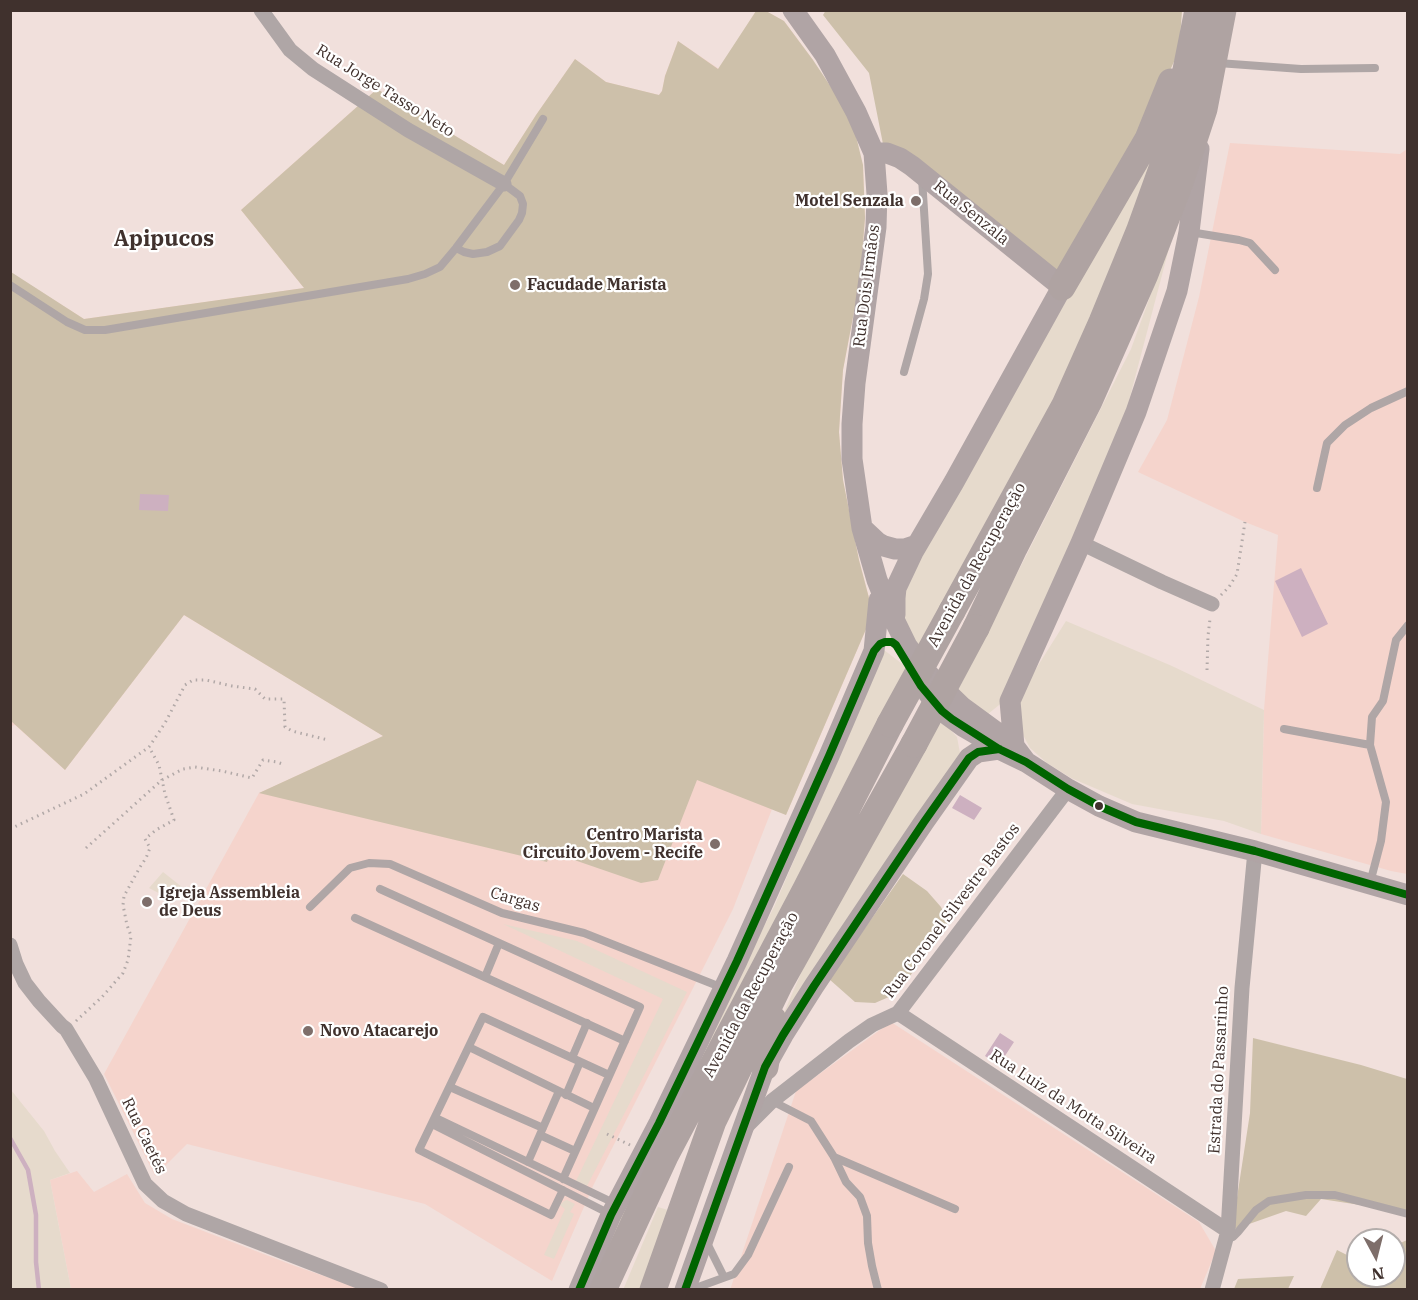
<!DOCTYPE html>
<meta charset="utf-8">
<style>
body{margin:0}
#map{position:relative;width:1418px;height:1300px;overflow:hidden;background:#f1e0dc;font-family:"IBM Plex Serif",serif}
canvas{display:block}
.frame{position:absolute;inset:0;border:12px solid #40312d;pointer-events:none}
.north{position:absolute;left:1346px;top:1228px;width:60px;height:60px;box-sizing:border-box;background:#fff;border:2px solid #b3adab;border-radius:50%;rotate:173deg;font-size:16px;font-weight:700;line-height:24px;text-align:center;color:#40312d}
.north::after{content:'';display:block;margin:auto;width:21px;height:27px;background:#7e6e6a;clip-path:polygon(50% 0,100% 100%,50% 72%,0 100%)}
</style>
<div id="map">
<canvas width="1418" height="1300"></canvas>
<div class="frame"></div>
<div class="north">N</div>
</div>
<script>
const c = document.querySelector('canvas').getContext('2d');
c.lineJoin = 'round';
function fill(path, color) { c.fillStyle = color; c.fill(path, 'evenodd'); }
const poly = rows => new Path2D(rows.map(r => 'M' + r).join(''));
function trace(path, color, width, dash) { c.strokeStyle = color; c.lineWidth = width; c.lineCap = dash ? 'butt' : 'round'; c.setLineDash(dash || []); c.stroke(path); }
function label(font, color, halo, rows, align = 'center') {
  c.font = font + ' "IBM Plex Serif",serif'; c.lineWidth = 4.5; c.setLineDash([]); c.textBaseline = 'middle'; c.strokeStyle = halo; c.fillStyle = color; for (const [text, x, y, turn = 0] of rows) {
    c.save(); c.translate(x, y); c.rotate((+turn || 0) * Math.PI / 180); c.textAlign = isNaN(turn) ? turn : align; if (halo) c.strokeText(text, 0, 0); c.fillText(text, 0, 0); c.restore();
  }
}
const built = poly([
 [756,11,766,11,784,21,813,60,863,165,865,218,860,280,843,370,839,432,843,480,859,560,873,613,786,815,772,809,733,909,593,1186,552,1281,425,1204,187,1144,155,1176,104,1074,259,793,383,736,184,615,65,770,15,725,11,726,10,272,84,319,304,288,241,210,377,89,504,165,536,115,575,59,606,82,659,95,662,91,665,76,678,41,719,69],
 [1230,143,1400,154,1407,149,1407,874,1391,871,1261,834,1264,710,1278,535,1245,522,1138,472,1167,420,1199,297],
 [891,1022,1199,1222,1216,1251,1200,1289,730,1290,796,1091],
 [77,1171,94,1192,127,1174,145,1203,172,1219,295,1266,362,1289,71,1289,50,1180]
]);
const green = poly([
 [1153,150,1150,174,1058,400,918,653,896,619,913,566],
 [1173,233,1126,412,1004,701,988,714,956,694,1131,349],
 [1066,621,1172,666,1264,710,1261,834,1224,821,1132,804,1071,778,1047,763,1030,748,1022,733,1017,699],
 [884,650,909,669,597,1289,616,1213,774,907],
 [937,723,945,724,957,737,960,753,782,1017,809,955],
 [163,872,182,887,172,900,149,888],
 [503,924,577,941,687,992,587,1186,576,1181,663,999],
 [11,1090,44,1131,55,1151,70,1173,50,1180,71,1289,11,1289],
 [567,1200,575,1204,570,1212,574,1214,554,1259,544,1255,565,1209,560,1205,564,1201],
 [658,1207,671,1211,644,1289,623,1290]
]);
const forest = poly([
 [826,10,1182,11,1179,51,1144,126,1059,276,883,144,869,73,823,15],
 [756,11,766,11,784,21,813,60,847,111,856,136,863,165,865,218,860,280,843,370,839,432,843,480,859,560,873,613,786,815,697,780,658,880,641,883,551,852,547,862,259,793,383,736,184,615,65,770,11,721,11,272,84,319,304,288,241,210,377,89,504,165,536,115,575,59,606,82,659,95,662,91,665,76,678,41,718,69],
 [903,874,927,891,941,907,948,922,898,993,875,1003,855,1002,829,979],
 [1253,1038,1361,1065,1407,1079,1407,1217,1373,1207,1321,1199,1306,1216,1286,1211,1232,1230,1250,1113],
 [1407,1240,1407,1289,1320,1289,1337,1250,1351,1257,1358,1256,1358,1276,1394,1276,1394,1246],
 [1294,1276,1288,1289,1234,1289,1238,1279]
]);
const water = poly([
 [140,494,169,495,168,511,139,510],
 [1301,568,1328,624,1302,637,1275,581],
 [960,795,982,808,974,820,952,808],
 [1000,1033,1014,1042,999,1065,985,1056]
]);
const stream = poly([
 [10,1138,28,1170,36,1215,36,1262,39,1290]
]);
const path = poly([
 [1221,595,1229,587,1237,574,1245,522],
 [1207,670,1208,636,1210,619],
 [10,829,84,794,149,747,165,723,185,685,193,680,206,680,232,686,255,689,265,699,284,699,285,727,292,731,328,740],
 [86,848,162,780,183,769,195,767,222,771,252,778,263,760,277,762,285,765],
 [76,1021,102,997,123,973,128,960,131,936,127,925,123,905,124,896,140,867,146,858,150,848,145,839,156,830,174,820,165,794,159,765,149,747],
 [607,1134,630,1145]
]);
const lane = poly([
 [1218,63,1301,69,1375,68],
 [1190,232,1239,240,1250,243,1275,270],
 [456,248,464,252,473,254,487,252,500,246,519,220,522,213,523,204,520,196,504,184,543,119],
 [10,285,67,322,85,330,105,330,408,279,425,274,440,267,456,248,504,184],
 [904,372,924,299,928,274,922,178],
 [1317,488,1327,443,1345,425,1371,408,1408,391],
 [1284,729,1370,745,1386,802,1381,841,1370,883],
 [1370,745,1372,717,1383,701,1396,640,1408,625],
 [380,889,640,1007,563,1179],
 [310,907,350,868,369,863,390,864,502,913,584,933,723,988],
 [355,918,625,1041],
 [485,977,499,943],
 [469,1047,594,1108],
 [572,1058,587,1023],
 [450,1087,543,1128],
 [566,1095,580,1062],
 [772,1101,811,1121,834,1157,846,1182,860,1197,867,1216,868,1243,872,1266,878,1290],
 [436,1118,616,1204],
 [432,1124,610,1214],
 [540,1135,575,1151],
 [834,1157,955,1209],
 [528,1162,559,1091],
 [563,1190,551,1215,419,1150,483,1017,609,1075],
 [1227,1239,1233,1237,1238,1232,1256,1210,1269,1201,1306,1195,1335,1195,1408,1214],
 [706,1241,724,1277],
 [690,1290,734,1274,748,1255,789,1167]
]);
const street = poly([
 [261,10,290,50,313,69,408,130,504,184],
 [1081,543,1162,582,1212,604],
 [10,945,16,964,25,983,39,1001,62,1026,66,1029,96,1079,145,1184,163,1201,186,1214,381,1290],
 [898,1013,1228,1231],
 [745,1128,772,1101,849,1041,872,1025,898,1013,1068,789],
 [1212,1290,1228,1231,1242,988,1255,851]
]);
const secondary = poly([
 [793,10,825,55,856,112,874,153,877,194,876,227,855,383,852,424,852,459,862,528,877,580,887,605,907,646,929,675,962,707,1003,737,1014,746,1026,762],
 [874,153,887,153,900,158,912,166,1062,287,954,482,913,552,896,588,895,598,895,615],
 [862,528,877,542,884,546,895,549,905,549,917,545],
 [928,693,942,711,964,727,988,741,999,749,1026,762,1068,789,1099,806,1136,822,1255,851,1408,895],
 [1014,746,1010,701,1081,543,1136,412,1177,291,1189,232,1199,149],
 [579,1290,611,1215,659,1123,737,961,829,756,874,651,879,600],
 [685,1290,765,1067,783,1035,814,986,924,822,969,758,978,752,999,749]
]);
const highway = poly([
 [1062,287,1148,139,1171,82],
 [952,611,1065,405,1102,322,1139,232,1165,160,1178,110,1198,10],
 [976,628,1014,548,1089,401,1145,274,1180,182,1204,109,1223,10],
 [765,1067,773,1019],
 [603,1290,665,1156,806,889,890,724],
 [653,1290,713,1121,779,985,914,744]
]);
const highwayBridge = poly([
 [890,724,952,611],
 [914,744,976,628]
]);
const bus1 = poly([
 [579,1290,611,1215,659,1123,737,961,829,756,874,651,880,644,885,642,892,642,896,645,921,686,942,711,952,719,999,749,1026,762,1068,789,1099,806,1136,822,1255,851,1408,895],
 [685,1290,765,1067,783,1035,814,986,924,822,969,758,978,752,999,749]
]);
const markers = [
 [916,201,6,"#7e6e6a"],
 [515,285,6,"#7e6e6a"],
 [1099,806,5,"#40312d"],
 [715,844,6,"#7e6e6a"],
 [147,902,6,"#7e6e6a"],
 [308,1031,6,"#7e6e6a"]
];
const streetNames = [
 ["Rua Jorge Tasso Neto",385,91,32],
 ["Rua Senzala",971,213,39],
 ["Rua Dois Irmãos",867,286,-83],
 ["Avenida da Recuperação",977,565,-61],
 ["Cargas",515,900,17],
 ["Rua Coronel Silvestre Bastos",952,911,-53],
 ["Avenida da Recuperação",751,995,-62],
 ["Estrada do Passarinho",1219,1070,-87],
 ["Rua Luiz da Motta Silveira",1073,1107,33],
 ["Rua Caetés",144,1136,64]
];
const poiNames = [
 ["Motel Senzala",904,201,"right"],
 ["Facudade Marista",527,285],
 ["Centro Marista",703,835,"right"],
 ["Circuito Jovem - Recife",703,853,"right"],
 ["Igreja Assembleia",159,893],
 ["de Deus",159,911],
 ["Novo Atacarejo",320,1031]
];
const districtNames = [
 ["Apipucos",164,240]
];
fill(built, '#f5d4cc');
fill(green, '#e6dacc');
fill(forest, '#cdc0aa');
fill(water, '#cdb0c0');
trace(stream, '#cdb0c0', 4.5);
trace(path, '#b1a8a7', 3, [1.5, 4.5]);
trace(lane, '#afa6a6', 8);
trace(street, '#afa6a6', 15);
trace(secondary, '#b0a4a5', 21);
trace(highway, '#afa3a2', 27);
trace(highwayBridge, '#afa3a2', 27);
trace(bus1, '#006400', 8);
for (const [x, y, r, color] of markers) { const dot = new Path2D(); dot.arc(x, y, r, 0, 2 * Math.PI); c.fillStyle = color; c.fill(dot); trace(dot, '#fff', 2); }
label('16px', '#40312d', '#fff', streetNames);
label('bold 16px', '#40312d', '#fff', poiNames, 'left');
label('bold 22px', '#40312d', '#fff', districtNames);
</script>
